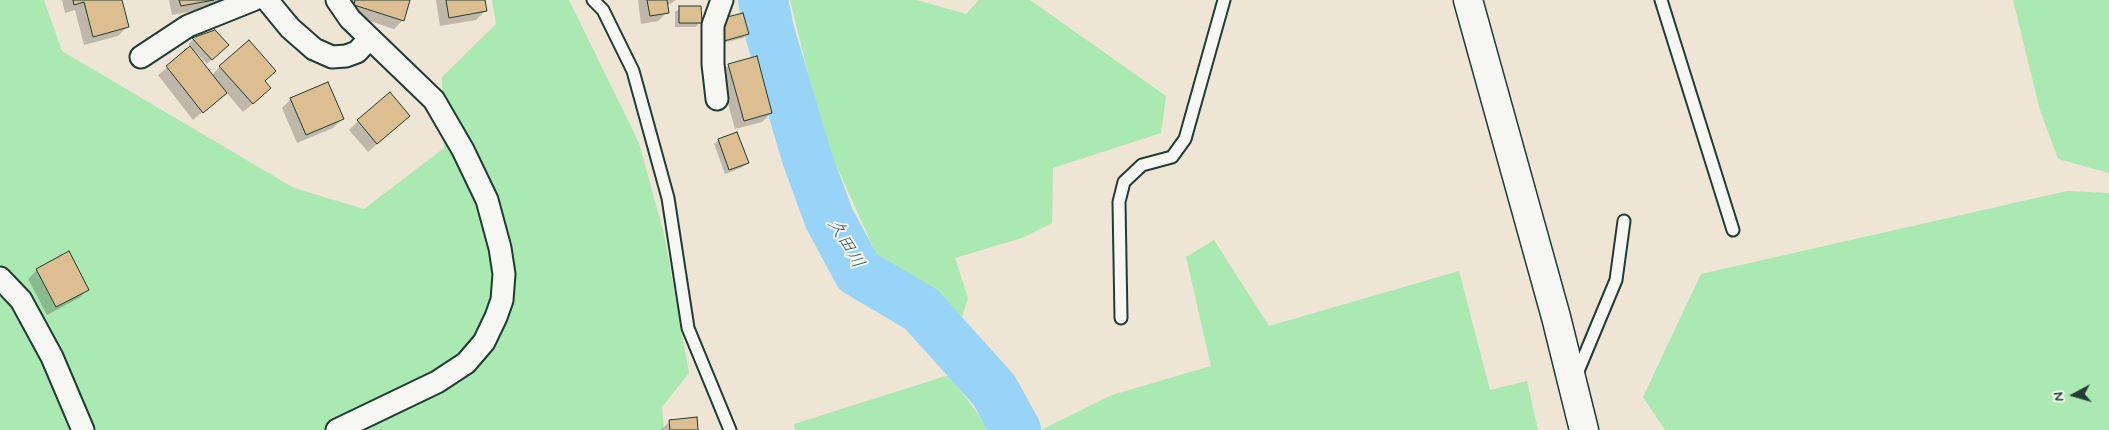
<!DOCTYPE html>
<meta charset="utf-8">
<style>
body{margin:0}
#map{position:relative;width:2109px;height:430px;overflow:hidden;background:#eee5d5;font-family:Mynerve,sans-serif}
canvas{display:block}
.north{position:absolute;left:2049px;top:370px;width:50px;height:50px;-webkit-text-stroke:4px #f6f6f2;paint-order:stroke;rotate:264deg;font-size:14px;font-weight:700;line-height:20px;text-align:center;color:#1f3d34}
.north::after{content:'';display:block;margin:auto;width:18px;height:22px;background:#1f3d34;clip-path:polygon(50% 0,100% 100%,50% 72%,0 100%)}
</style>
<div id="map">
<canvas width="2109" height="430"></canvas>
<div class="north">N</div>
</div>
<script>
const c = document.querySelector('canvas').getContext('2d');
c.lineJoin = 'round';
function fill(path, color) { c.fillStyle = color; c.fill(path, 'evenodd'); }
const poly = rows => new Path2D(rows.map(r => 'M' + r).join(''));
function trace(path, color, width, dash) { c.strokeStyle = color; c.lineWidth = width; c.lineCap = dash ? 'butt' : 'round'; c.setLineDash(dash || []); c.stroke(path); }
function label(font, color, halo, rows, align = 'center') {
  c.font = font + ' Mynerve,"Klee One",sans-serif'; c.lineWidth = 4; c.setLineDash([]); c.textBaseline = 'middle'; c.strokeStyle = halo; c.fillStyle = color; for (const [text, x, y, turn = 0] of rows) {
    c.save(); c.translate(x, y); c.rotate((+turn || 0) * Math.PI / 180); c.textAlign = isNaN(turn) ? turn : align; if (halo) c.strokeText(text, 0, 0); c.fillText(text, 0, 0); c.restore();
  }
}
const green = poly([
 [0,0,44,0,62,51,294,188,364,209,444,148,442,77,496,24,492,0,569,0,639,143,664,234,689,373,662,407,664,430,0,430],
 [790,0,917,0,966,14,979,0,1030,0,1166,96,1161,133,1053,168,1052,223,1022,238,955,258,968,298,962,317,882,267,824,138],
 [2013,0,2109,0,2109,173,2058,159,2040,110],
 [2067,191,2109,193,2109,430,1665,430,1643,397,1701,274],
 [1214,240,1269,326,1459,271,1490,390,1527,381,1538,430,1041,430,1112,395,1211,366,1186,257],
 [949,375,990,430,795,430,794,424]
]);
const shadow = poly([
 [62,0,120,0,127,27,118,36,84,45,75,10,65,13],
 [169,0,225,0,219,6,172,15],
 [350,0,409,0,403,20,394,29,346,13],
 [436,0,483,0,485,11,476,20,440,26],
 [638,0,676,0,667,6,667,12,658,21,641,24],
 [680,8,700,22,696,27,675,27,675,12],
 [724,19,747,34,743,38,719,44],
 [215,31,223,49,207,64,195,51,193,52,212,75,220,67,264,81,261,97,243,112,226,92,193,120,158,75,192,47,189,44,193,39],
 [729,65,771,113,762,122,735,129,720,74],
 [291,99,342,119,333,128,297,143,282,108],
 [409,116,368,152,349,130,358,121],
 [719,140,747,163,743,167,725,174,714,144],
 [37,270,88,289,79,298,47,315,28,279],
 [670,421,697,430,661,430]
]);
const river = poly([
 [763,0,769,30,807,158,829,218,858,272,921,309,994,390,1016,430]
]);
const building = poly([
 [73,0,122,0,129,27,93,37,84,2,74,5,73,0],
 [179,0,214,0,181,6,179,0],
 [355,0,410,0,404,21,354,5,355,0],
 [446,0,485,0,487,11,449,18,446,0],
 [647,0,667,0,669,13,650,16,647,0],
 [679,6,701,6,702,23,679,23,679,6],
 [743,13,749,34,724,41,720,26,725,25,723,18,743,13],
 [215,30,229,45,212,60,192,38,215,30],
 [249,40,276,71,265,81,271,88,253,104,219,66,249,40],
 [190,46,227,93,203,113,166,66,190,46],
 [757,56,772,113,744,121,728,64,757,56],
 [328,82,344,119,306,135,290,98,328,82],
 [390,92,410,116,377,144,357,120,390,92],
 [737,132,749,163,729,170,718,139,737,132],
 [69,251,89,290,56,307,36,269,69,251],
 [697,417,698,430,670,430,669,420,697,417]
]);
const service = poly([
 [593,0,603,10,633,71,668,198,688,328,730,430],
 [1661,0,1733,230],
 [1121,318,1119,202,1124,182,1142,165,1172,157,1185,139,1224,0],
 [1576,376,1616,280,1624,221]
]);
const minor = poly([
 [267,0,290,28,314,49,332,57,346,56,357,52,369,39],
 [141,57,188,26,253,0],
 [717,99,713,64,713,25,722,0],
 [0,278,21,300,52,357,83,430],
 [337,430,437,382,466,363,484,342,496,317,502,300,504,274,500,248,487,200,463,150,434,100,350,19,337,0]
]);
const tertiary = poly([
 [1468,0,1556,317,1584,430]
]);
const waterNames = [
 ["久田川",845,244,60]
];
fill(green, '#aae9b1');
fill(shadow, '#0003');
trace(river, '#98d4f8', 50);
fill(building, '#dcbe90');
trace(building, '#1f3d34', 1);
trace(service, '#1f3d34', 15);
trace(minor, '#1f3d34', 25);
trace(tertiary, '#1f3d34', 31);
trace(service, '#f6f6f2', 11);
trace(minor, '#f6f6f2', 21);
trace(tertiary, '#f6f6f2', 28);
label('italic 18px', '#375b5b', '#f6f6f2', waterNames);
</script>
